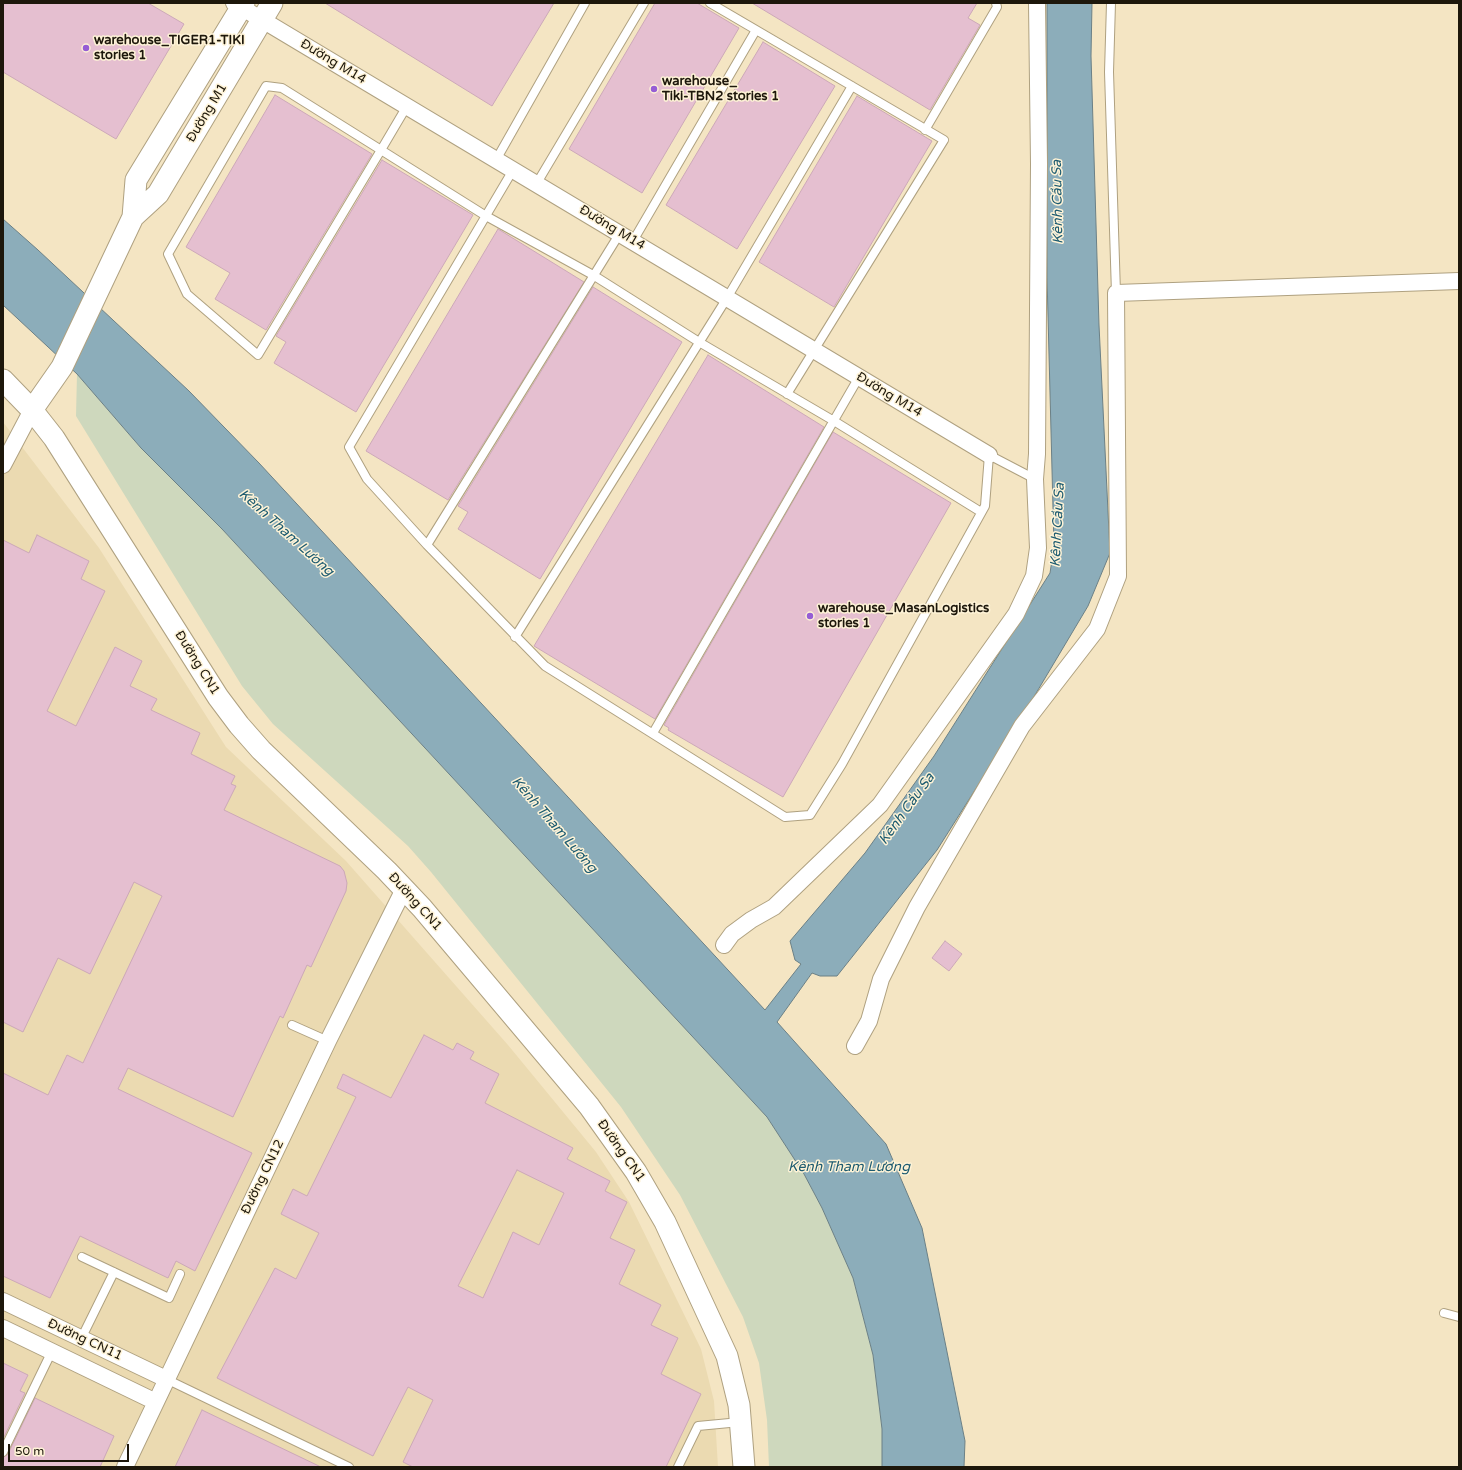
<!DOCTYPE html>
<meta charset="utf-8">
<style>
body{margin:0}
#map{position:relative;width:1462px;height:1470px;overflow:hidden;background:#f4e5c3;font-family:"Varela Round",sans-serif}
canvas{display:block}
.frame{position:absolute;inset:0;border:4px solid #1d170b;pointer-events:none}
.scale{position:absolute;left:8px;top:1444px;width:121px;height:18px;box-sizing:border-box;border:2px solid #1d170b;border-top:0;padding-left:5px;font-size:12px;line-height:14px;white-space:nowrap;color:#1d170b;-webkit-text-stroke:3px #fef3d7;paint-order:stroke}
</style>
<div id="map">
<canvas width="1462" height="1470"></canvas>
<div class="frame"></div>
<div class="scale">50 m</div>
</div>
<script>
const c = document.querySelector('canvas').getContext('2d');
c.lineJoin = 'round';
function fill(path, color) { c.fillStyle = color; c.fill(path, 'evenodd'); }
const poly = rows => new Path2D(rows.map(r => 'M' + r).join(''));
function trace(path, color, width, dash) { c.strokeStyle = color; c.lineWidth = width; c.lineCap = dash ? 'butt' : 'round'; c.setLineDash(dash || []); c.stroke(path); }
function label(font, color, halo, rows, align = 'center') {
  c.font = font + ' "Varela Round",sans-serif'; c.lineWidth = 3; c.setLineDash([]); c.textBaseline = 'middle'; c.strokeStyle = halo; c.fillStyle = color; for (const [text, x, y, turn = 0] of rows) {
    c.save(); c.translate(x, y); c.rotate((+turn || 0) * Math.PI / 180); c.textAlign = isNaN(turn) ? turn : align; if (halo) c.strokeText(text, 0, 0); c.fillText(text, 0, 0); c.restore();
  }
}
const built = poly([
 [3,422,99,548,226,747,346,861,508,1045,596,1152,629,1202,701,1349,714,1401,718,1467,3,1467]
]);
const green = poly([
 [77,374,141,448,222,529,767,1117,804,1174,822,1208,853,1278,873,1355,882,1429,882,1467,769,1467,767,1420,759,1363,743,1317,680,1195,621,1107,431,872,408,846,273,724,242,686,76,416]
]);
const water = poly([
 [1047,3,1092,3,1091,56,1099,325,1110,553,1088,606,1032,700,937,850,837,976,820,976,812,973,777,1022,886,1144,922,1228,965,1441,964,1467,882,1467,882,1429,873,1355,853,1278,822,1208,804,1174,767,1117,222,529,141,448,77,374,3,305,3,219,38,250,189,391,259,463,765,1010,801,964,795,960,790,941,865,853,934,756,1050,573,1054,547,1047,277,1047,3]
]);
const building = poly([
 [3,3,148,3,184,24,116,139,3,72,3,3],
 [325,3,554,3,492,106,325,3],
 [655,3,697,3,739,28,642,193,569,149,655,3],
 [752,3,977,3,968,18,980,25,930,110,752,3],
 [763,42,835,86,737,249,666,205,763,42],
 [275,95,372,154,266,330,215,299,230,273,186,247,275,95],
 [857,96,932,141,834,307,759,262,857,96],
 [382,160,473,215,356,412,274,363,286,342,276,336,382,160],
 [498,229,584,282,448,500,366,451,498,229],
 [593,287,682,342,540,579,458,529,468,512,458,506,593,287],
 [708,355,824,427,655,719,534,646,708,355],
 [833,432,951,503,783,797,668,730,669,728,664,725,833,432],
 [37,535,89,561,81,579,105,591,47,711,76,726,115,647,142,661,130,686,157,699,151,710,200,733,191,754,235,776,231,784,236,786,224,810,340,866,344,871,347,883,346,891,311,967,307,965,283,1018,280,1016,233,1117,128,1068,118,1089,252,1153,195,1271,176,1261,168,1278,80,1236,50,1298,3,1276,3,1073,48,1095,67,1055,83,1063,162,896,134,882,90,974,58,958,23,1032,3,1022,3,540,29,553,37,535],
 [945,941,962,954,949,971,932,958,945,941],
 [424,1035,453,1050,457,1043,474,1052,470,1059,499,1074,485,1103,573,1148,567,1159,610,1181,605,1191,627,1202,610,1238,635,1250,619,1284,661,1305,651,1325,678,1338,661,1374,701,1394,666,1467,413,1467,403,1462,433,1400,408,1387,373,1456,217,1378,275,1268,296,1279,319,1233,281,1214,293,1189,307,1196,356,1097,337,1088,343,1074,391,1098,424,1035],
 [517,1170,564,1193,539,1245,513,1232,483,1298,458,1286,517,1170],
 [3,1363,28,1375,20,1391,25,1393,3,1439,3,1363],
 [35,1398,114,1436,100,1467,3,1467,3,1457,8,1454,35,1398],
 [202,1410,321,1467,175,1467,202,1410]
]);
const service = poly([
 [710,3,944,140,787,394],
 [1111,3,1109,72,1116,293],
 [407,106,381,150,258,355,187,294,168,254,266,86,282,88,381,150,486,216,593,275,699,342,834,421,981,512],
 [925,130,997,7,996,3],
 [496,160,585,3],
 [513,170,349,447,367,479,427,545,545,666,785,817,810,815,842,764,985,506,989,455,1035,479],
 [537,183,644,3],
 [633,241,756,30],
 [427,545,620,233],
 [515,637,727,298,852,86],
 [653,733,859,377],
 [292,1025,328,1041],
 [82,1257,169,1298,180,1274],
 [1444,1313,1459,1317],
 [81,1339,114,1272],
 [166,1379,349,1467],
 [3,1452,52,1351],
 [678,1467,698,1426,740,1422]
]);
const minor = poly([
 [234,3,989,455],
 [3,465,32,410],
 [724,945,732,934,751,920,774,907,880,805,1016,614,1034,576,1038,548,1035,479,1037,454,1039,164,1037,3],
 [855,1046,869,1021,881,979,917,907,1022,726,1097,629,1118,576,1116,293,1459,281],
 [3,1301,166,1379],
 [3,1328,156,1402],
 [125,1467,328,1041,404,889]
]);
const tertiary = poly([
 [133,217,158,194,272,3],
 [3,380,32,410,54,438,218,697,239,725,261,750,387,871,422,908,589,1106,636,1172,665,1222,727,1356,739,1405,744,1467],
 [32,410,62,367,133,217,136,180,244,3]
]);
const markers = [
 [86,48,4,"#965dd5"],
 [654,89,4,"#965dd5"],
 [810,616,4,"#965dd5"]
];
const poiNames = [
 ["warehouse_TIGER1-TIKI",94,41],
 ["stories 1",94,56],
 ["warehouse_",662,82],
 ["Tiki-TBN2 stories 1",662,97],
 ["warehouse_MasanLogistics",818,609],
 ["stories 1",818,624]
];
const streetNames = [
 ["Đường M14",333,62,31],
 ["Đường M1",207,113,-59],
 ["Đường M14",612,228,31],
 ["Đường M14",889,395,31],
 ["Đường CN1",197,663,58],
 ["Đường CN1",415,902,48],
 ["Đường CN1",621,1151,55],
 ["Đường CN12",263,1177,-64],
 ["Đường CN11",85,1340,25]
];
const waterNames = [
 ["Kênh Cầu Sa",1058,202,-91],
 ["Kênh Cầu Sa",1058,525,-87],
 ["Kênh Tham Lương",286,533,42],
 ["Kênh Cầu Sa",907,809,-54],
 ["Kênh Tham Lương",554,825,49],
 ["Kênh Tham Lương",849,1167]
];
fill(built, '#ebdab1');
fill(green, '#ced8bd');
fill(water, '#8cadba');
trace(water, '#6b8086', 1);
fill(building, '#e5bfd0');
trace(building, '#cca8b8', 1);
trace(service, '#afa180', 10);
trace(minor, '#afa180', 18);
trace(tertiary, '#afa180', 23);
trace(service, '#fff', 8);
trace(minor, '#fff', 16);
trace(tertiary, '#fff', 21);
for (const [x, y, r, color] of markers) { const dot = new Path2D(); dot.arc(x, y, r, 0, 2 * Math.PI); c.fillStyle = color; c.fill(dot); trace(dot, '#fef3d7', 1.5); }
label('bold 13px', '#1d170b', '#fef3d7', poiNames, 'left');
label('13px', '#1d170b', '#fef3d7', streetNames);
label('italic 14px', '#1d5b70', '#fef3d7', waterNames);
</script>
